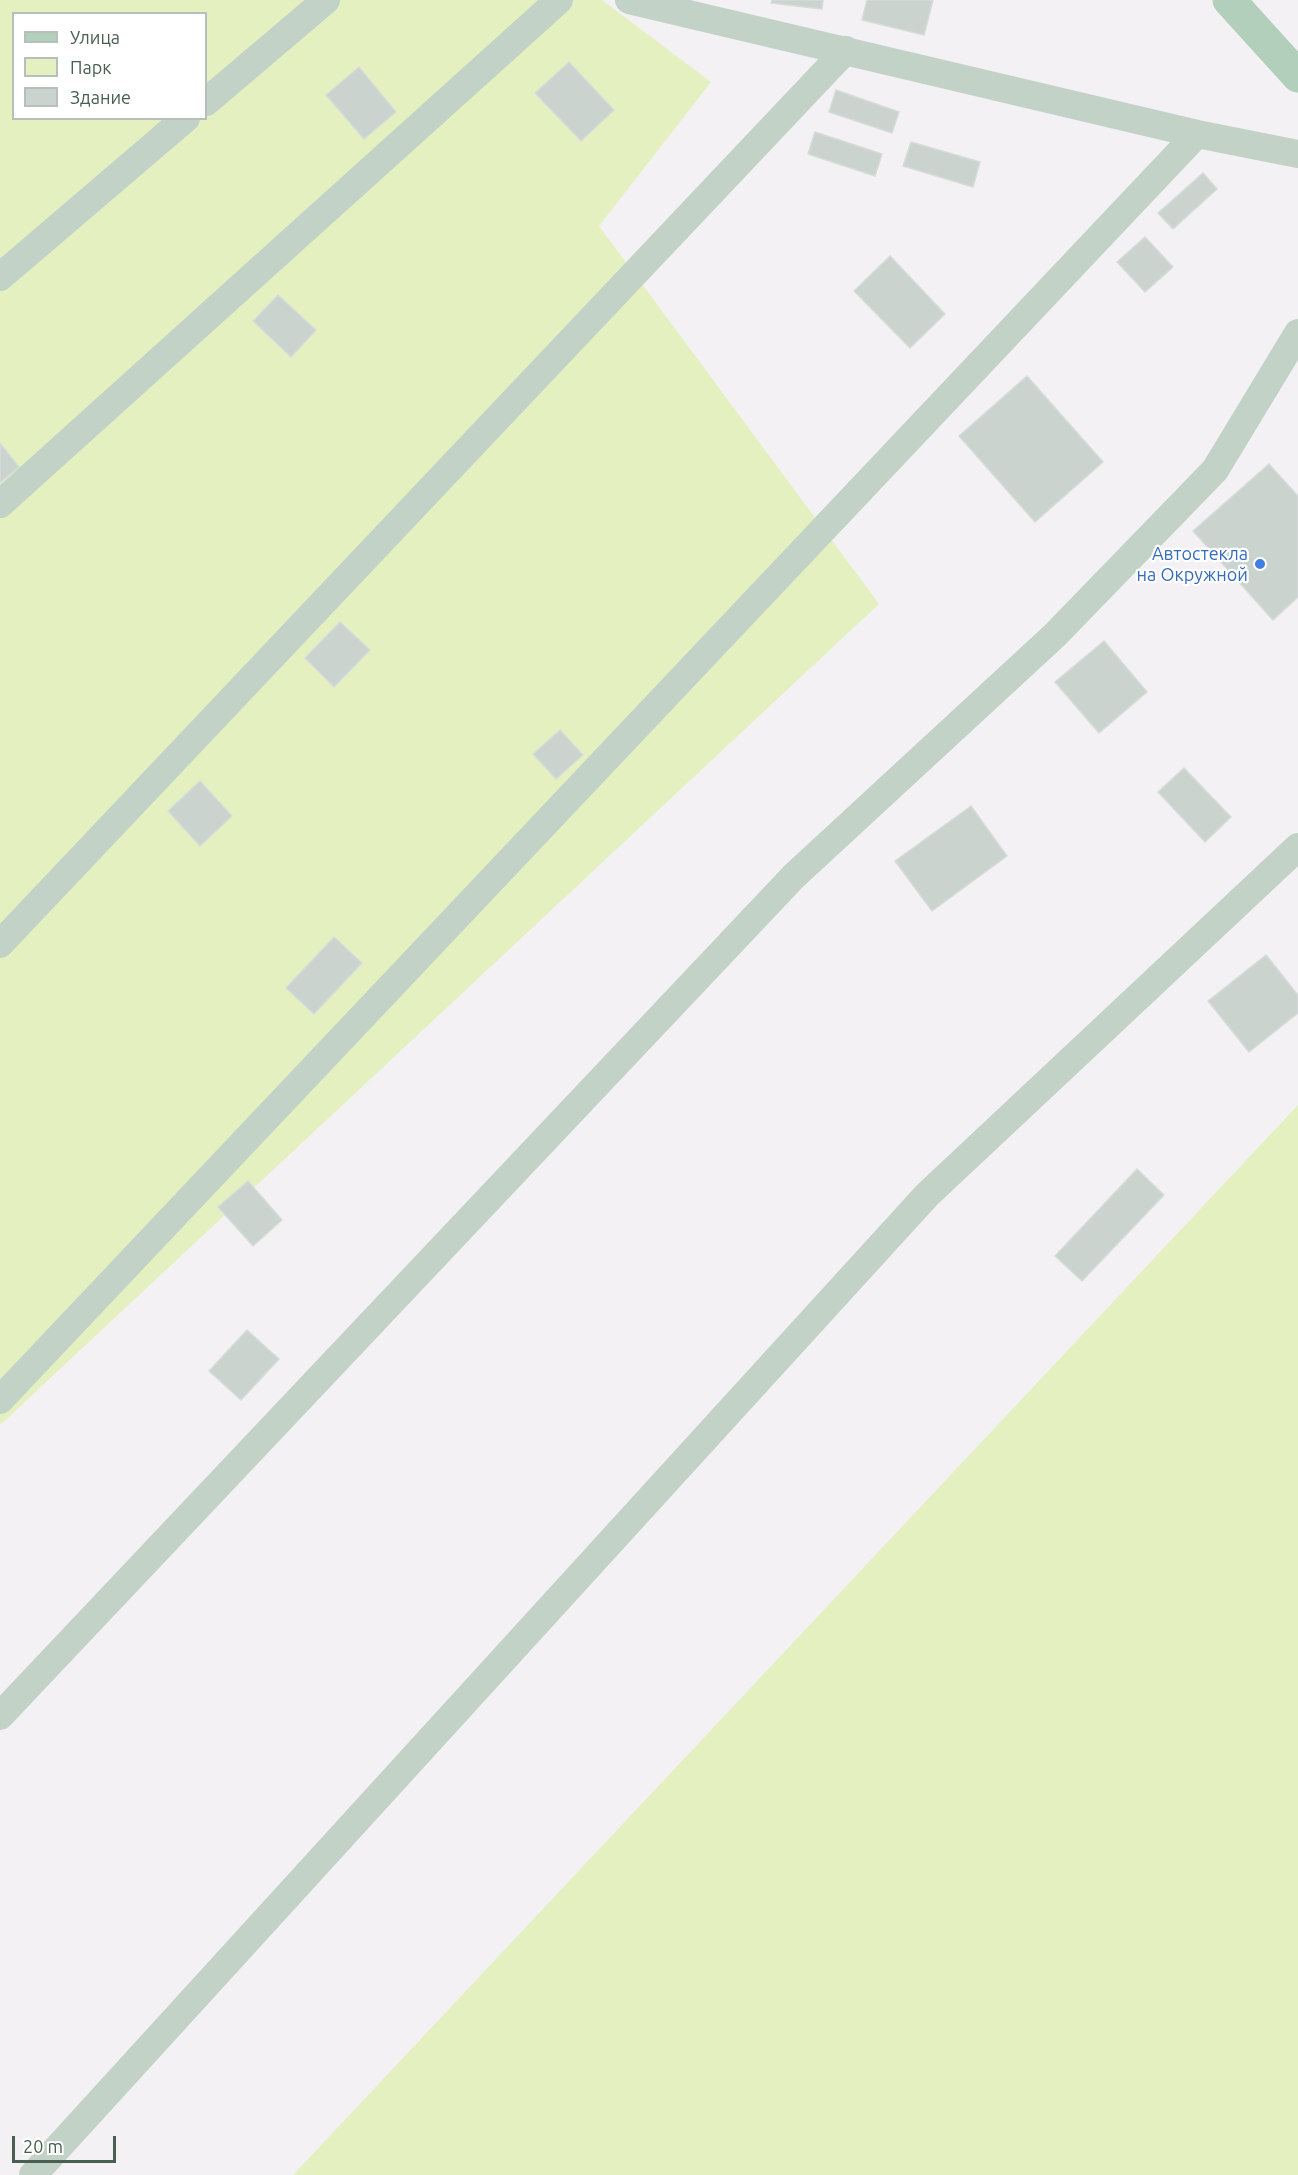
<!DOCTYPE html>
<meta charset="utf-8">
<style>
body{margin:0}
#map{position:relative;width:1298px;height:2175px;overflow:hidden;background:#f3f1f3;font-family:Ubuntu,sans-serif}
canvas{display:block}
.legend{position:absolute;left:12px;top:12px;width:195px;height:108px;box-sizing:border-box;background:#fff;border:2px solid #b6bfb9;margin:0;padding:8px 10px;list-style:none;font-size:18px;color:#495f4f}
.legend li{display:flex;align-items:center;gap:12px;height:30px}
.legend b{width:30px;border:2px solid #b6bfb9}
.scale{position:absolute;left:12px;top:2136px;width:104px;height:27px;box-sizing:border-box;border:3px solid #495f4f;border-top:0;padding-left:8px;font-size:18px;line-height:21px;white-space:nowrap;color:#495f4f;-webkit-text-stroke:4px #fff;paint-order:stroke}
</style>
<div id="map">
<canvas width="1298" height="2175"></canvas>
<ul class="legend">
<li><b style="height:8px;background:#b1cfbb"></b>Улица</li>
<li><b style="height:16px;background:#e5f0c1"></b>Парк</li>
<li><b style="height:16px;background:#cbd3cf"></b>Здание</li>
</ul>
<div class="scale">20 m</div>
</div>
<script>
const c = document.querySelector('canvas').getContext('2d');
c.lineJoin = 'round';
function fill(path, color) { c.fillStyle = color; c.fill(path, 'evenodd'); }
const poly = rows => new Path2D(rows.map(r => 'M' + r).join(''));
function trace(path, color, width, dash) { c.strokeStyle = color; c.lineWidth = width; c.lineCap = dash ? 'butt' : 'round'; c.setLineDash(dash || []); c.stroke(path); }
function label(font, color, halo, rows, align = 'center') {
  c.font = font + ' Ubuntu,sans-serif'; c.lineWidth = 4.5; c.setLineDash([]); c.textBaseline = 'middle'; c.strokeStyle = halo; c.fillStyle = color; for (const [text, x, y, turn = 0] of rows) {
    c.save(); c.translate(x, y); c.rotate((+turn || 0) * Math.PI / 180); c.textAlign = isNaN(turn) ? turn : align; if (halo) c.strokeText(text, 0, 0); c.fillText(text, 0, 0); c.restore();
  }
}
const green = poly([
 [0,0,602,0,711,82,599,226,879,604,0,1425],
 [14,14,206,14,206,118,14,118],
 [1298,1105,1298,2175,293,2175]
]);
const building = poly([
 [772,0,823,0,822,9,771,3,772,0],
 [867,0,933,0,924,35,862,20,867,0],
 [569,62,614,110,581,141,535,93,569,62],
 [359,67,396,112,364,139,326,95,359,67],
 [836,90,899,112,892,133,829,112,836,90],
 [815,132,882,154,875,176,808,154,815,132],
 [911,142,980,162,973,187,903,166,911,142],
 [1203,173,1217,189,1173,229,1158,213,1203,173],
 [1145,237,1173,267,1145,292,1117,262,1145,237],
 [890,256,945,314,910,348,854,291,890,256],
 [278,295,316,330,291,357,253,321,278,295],
 [1027,376,1103,462,1035,522,959,436,1027,376],
 [0,443,19,467,0,483,0,443],
 [1269,464,1298,496,1298,597,1273,620,1193,531,1269,464],
 [340,622,370,650,334,687,305,658,340,622],
 [1104,641,1147,692,1099,733,1055,682,1104,641],
 [560,730,583,755,556,779,533,754,560,730],
 [1184,768,1231,817,1205,842,1158,792,1184,768],
 [200,781,232,816,200,846,168,811,200,781],
 [971,806,1007,856,932,911,895,861,971,806],
 [334,937,362,963,314,1014,286,988,334,937],
 [1266,955,1298,995,1298,1013,1249,1052,1208,1001,1266,955],
 [1137,1169,1164,1195,1082,1281,1055,1256,1137,1169],
 [248,1181,282,1220,253,1246,218,1207,248,1181],
 [247,1330,279,1359,241,1400,209,1371,247,1330]
]);
const street = poly([
 [629,0,1197,134,1298,154],
 [206,102,326,0],
 [0,277,186,118],
 [0,504,559,0],
 [0,944,846,50],
 [0,1400,1197,134],
 [0,1716,794,876,1055,635,1215,470,1298,333],
 [33,2175,927,1195,1298,847]
]);
const primary = poly([
 [1229,0,1298,76]
]);
const markers = [
 [1260,564,6,"#3f7fe0"]
];
const shopNames = [
 ["Автостекла",1248,554],
 ["на Окружной",1248,575]
];
fill(green, '#e5f0c1');
fill(building, '#cbd3cf');
trace(building, '#d5dcd9', 1.5);
trace(street, '#c2d2c7', 28);
trace(primary, '#b1cfbb', 33);
for (const [x, y, r, color] of markers) { const dot = new Path2D(); dot.arc(x, y, r, 0, 2 * Math.PI); c.fillStyle = color; c.fill(dot); trace(dot, '#fff', 2); }
label('18px', '#366cbe', '#fff', shopNames, 'right');
</script>
